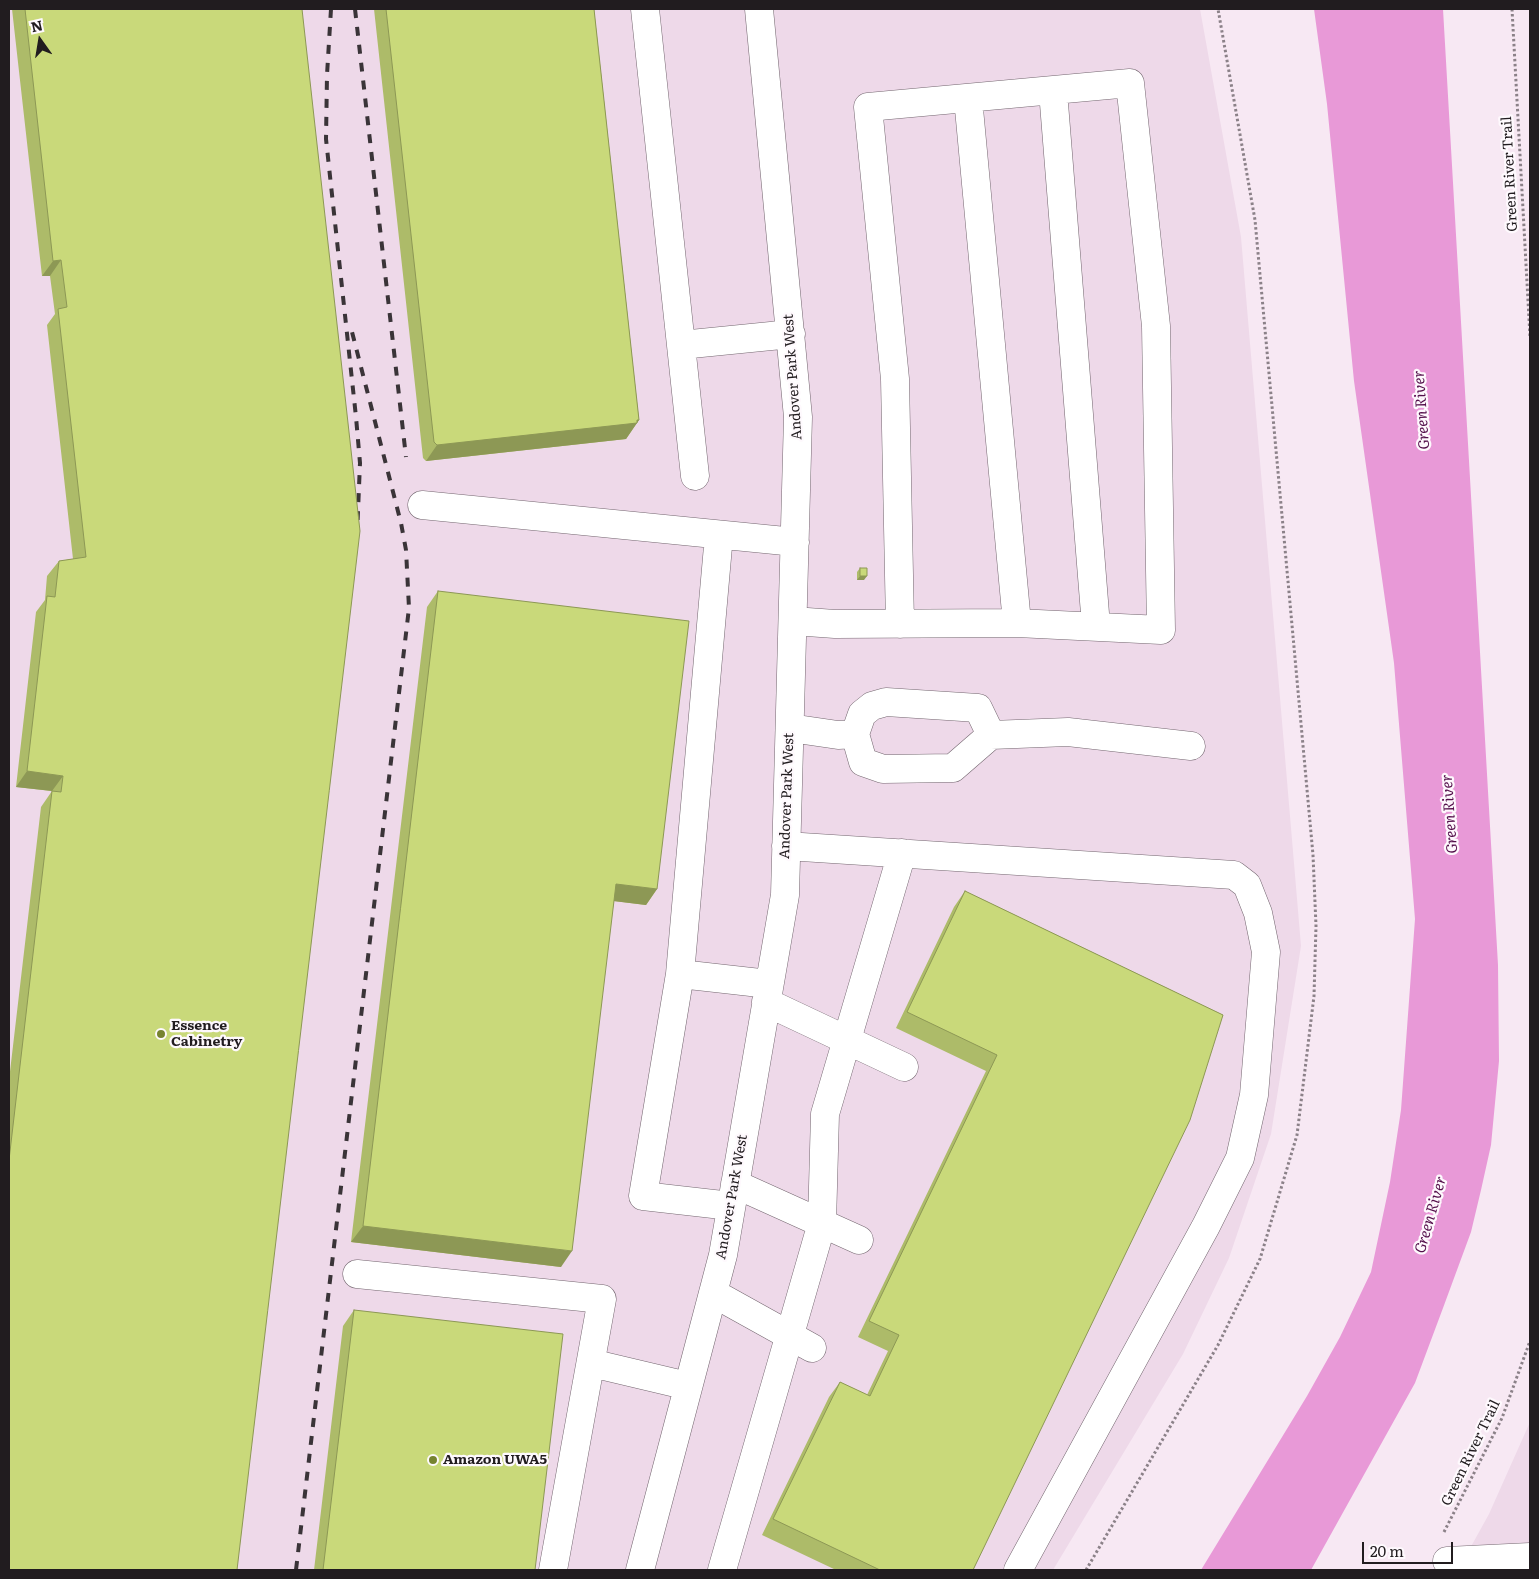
<!DOCTYPE html>
<style>
body{margin:0}
#map{position:relative;width:1539px;height:1579px;overflow:hidden;background:#f7e8f3;font-family:Literata,serif}
canvas{display:block}
.frame{position:absolute;inset:0;border:10px solid #211c1f;pointer-events:none}
.north{position:absolute;left:15px;top:15px;width:50px;height:50px;-webkit-text-stroke:4px #fef9fd;paint-order:stroke;rotate:347deg;font-size:14px;font-weight:700;line-height:20px;text-align:center;color:#211c1f}
.north::after{content:'';display:block;margin:auto;width:18px;height:22px;background:#211c1f;clip-path:polygon(50% 0,100% 100%,50% 72%,0 100%)}
.scale{position:absolute;left:1362px;top:1542px;width:91px;height:22px;box-sizing:border-box;border:2px solid #211c1f;border-top:0;padding-left:6px;font-size:15px;line-height:18px;white-space:nowrap;color:#211c1f;-webkit-text-stroke:4px #fef9fd;paint-order:stroke}
</style>
<div id="map">
<canvas width="1539" height="1579"></canvas>
<div class="frame"></div>
<div class="north">N</div>
<div class="scale">20 m</div>
</div>
<script>
const c = document.querySelector('canvas').getContext('2d');
c.lineJoin = 'round';
function fill(path, color) { c.fillStyle = color; c.fill(path, 'evenodd'); }
const poly = rows => new Path2D(rows.map(r => 'M' + r).join(''));
function trace(path, color, width, dash) { c.strokeStyle = color; c.lineWidth = width; c.lineCap = dash ? 'butt' : 'round'; c.setLineDash(dash || []); c.stroke(path); }
function label(font, color, halo, rows, align = 'center') {
  c.font = font + ' Literata,serif'; c.lineWidth = 4.5; c.setLineDash([]); c.textBaseline = 'middle'; c.strokeStyle = halo; c.fillStyle = color; for (const [text, x, y, turn = 0] of rows) {
    c.save(); c.translate(x, y); c.rotate((+turn || 0) * Math.PI / 180); c.textAlign = isNaN(turn) ? turn : align; if (halo) c.strokeText(text, 0, 0); c.fillText(text, 0, 0); c.restore();
  }
}
const built = poly([
 [9,9,1200,9,1241,237,1301,946,1271,1134,1229,1258,1183,1354,1053,1570,9,1570],
 [1530,1422,1530,1570,1458,1570,1489,1514]
]);
const water = poly([
 [1314,9,1443,9,1498,965,1499,1061,1491,1145,1481,1190,1471,1232,1443,1308,1415,1383,1311,1570,1201,1570,1307,1396,1340,1337,1371,1272,1390,1182,1401,1110,1415,919,1394,663,1354,381,1327,104]
]);
const path = poly([
 [1512,9,1530,337],
 [1444,1532,1502,1418,1530,1341],
 [1086,1570,1218,1345,1260,1259,1297,1135,1314,996,1316,926,1313,855,1255,220,1218,9]
]);
const minor = poly([
 [645,9,695,476],
 [1053,91,1096,626],
 [968,98,1017,623],
 [681,345,791,334],
 [422,505,795,542],
 [719,535,680,974,643,1196,731,1206],
 [793,621,835,624,1017,623,1161,630,1156,326,1130,83,868,107,895,379,900,624],
 [790,728,838,735,855,734],
 [991,735,978,708,886,702,872,706,862,714,855,734,863,762,883,769,953,768,991,735,1068,732,1191,746],
 [786,846,1234,875,1247,885,1258,913,1266,952,1254,1095,1240,1158,1206,1226,1018,1570],
 [680,974,769,984],
 [766,1002,904,1067],
 [735,1184,859,1240],
 [357,1274,602,1299,553,1570],
 [713,1293,812,1348],
 [591,1363,688,1386],
 [1447,1561,1530,1557],
 [640,1570,723,1255,785,895,798,417,759,9],
 [722,1570,822,1223,825,1114,902,853]
]);
const rail = poly([
 [331,9,327,75,326,139,356,417,360,463,357,535],
 [355,9,406,457],
 [296,1570,409,608,406,550,401,523,352,332]
]);
const wall = poly([
 [12,9,302,9,9,1570,9,1080,41,807,52,791,16,787,36,612,45,600,47,576,59,561,73,559,47,325,55,314,50,276,42,276],
 [374,9,594,9,639,420,626,439,426,461,423,458],
 [860,568,864,580,857,580,857,572],
 [438,591,657,889,646,905,614,901,561,1267,351,1242,427,607],
 [965,891,1223,1015,973,1570,836,1570,762,1535,829,1397,840,1382,867,1395,888,1351,858,1337,986,1071,896,1028,954,907],
 [354,1310,535,1570,314,1570,343,1326]
]);
const shadedWall = poly([
 [61,260,50,276,42,276,53,261],
 [639,420,626,439,426,461,437,445],
 [860,576,867,576,864,580,857,580],
 [27,771,63,776,52,791,16,787],
 [616,884,657,889,646,905,605,900],
 [363,1226,572,1251,561,1267,351,1242]
]);
const building = poly([
 [25,9,302,9,360,531,237,1570,9,1570,9,1160,52,791,61,792,63,776,27,771,47,596,55,597,59,561,86,557,58,309,67,307,61,260,53,261,25,9],
 [386,9,594,9,639,420,637,420,637,423,437,445,434,442,386,9],
 [860,568,867,568,867,576,860,576,860,568],
 [438,591,689,621,657,889,616,884,572,1251,363,1226,438,591],
 [965,891,1223,1015,1190,1120,973,1570,880,1570,773,1519,840,1382,870,1396,899,1335,869,1321,997,1055,907,1012,965,891],
 [354,1310,563,1334,535,1570,323,1570,354,1310]
]);
const markers = [
 [161,1034,5,"#768330"],
 [433,1460,5,"#768330"]
];
const streetNames = [
 ["Green River Trail",1510,174,-93],
 ["Andover Park West",793,377,-94],
 ["Andover Park West",787,796,-88],
 ["Andover Park West",732,1197,-80],
 ["Green River Trail",1471,1453,-64]
];
const poiNames = [
 ["Essence",171,1026],
 ["Cabinetry",171,1042],
 ["Amazon UWA5",443,1460]
];
const waterNames = [
 ["Green River",1422,410,-94],
 ["Green River",1450,814,-94],
 ["Green River",1431,1215,-74]
];
fill(built, '#eed9e9');
fill(water, '#e899d7');
trace(minor, '#746770', 29);
trace(path, '#8b8188', 3, [2.5, 2.5]);
trace(minor, '#fff', 28);
trace(rail, '#3a3438', 4, [9, 9]);
fill(wall, '#adbb69');
fill(shadedWall, '#8d9855');
fill(building, '#c9d97a');
trace(building, '#8d9855', 1);
for (const [x, y, r, color] of markers) { const dot = new Path2D(); dot.arc(x, y, r, 0, 2 * Math.PI); c.fillStyle = color; c.fill(dot); trace(dot, '#fef9fd', 2); }
label('14px', '#211c1f', '#fef9fd', streetNames);
label('bold 14px', '#211c1f', '#fef9fd', poiNames, 'left');
label('italic 15px', '#540f4b', '#fef9fd', waterNames);
</script>
